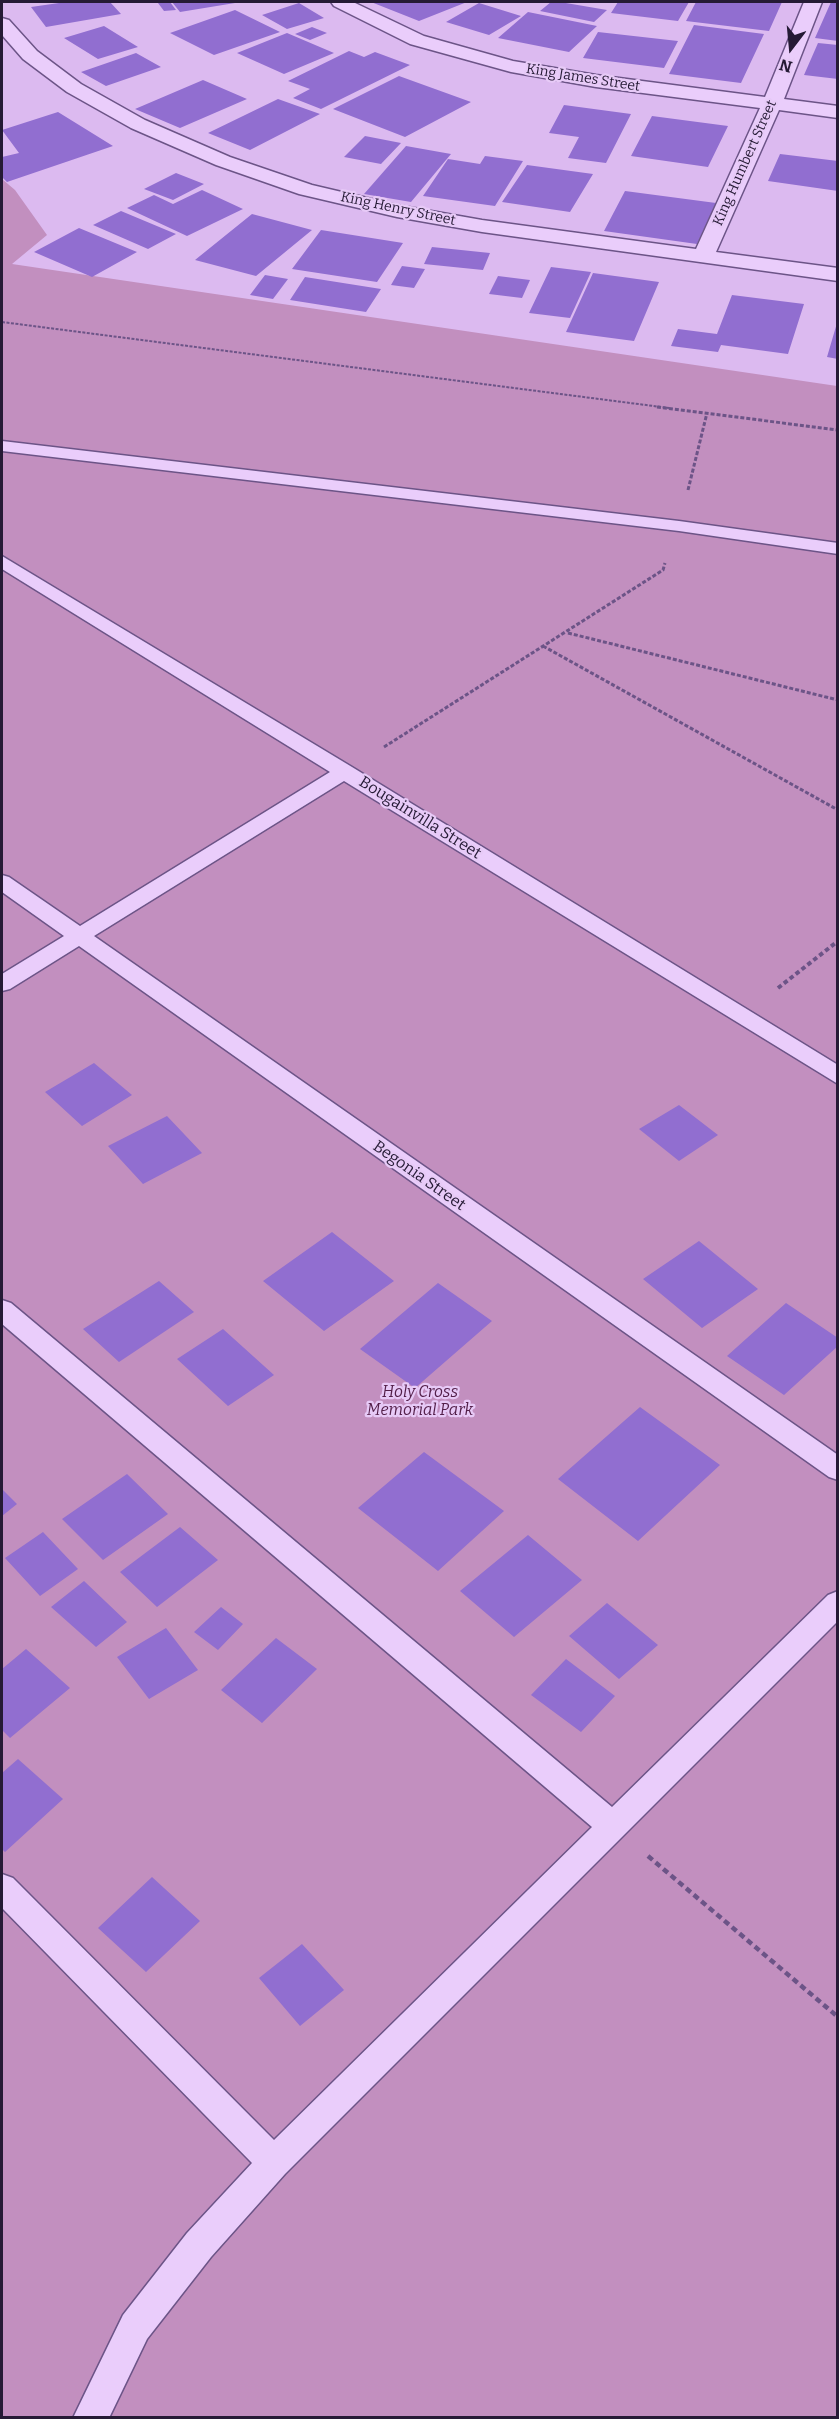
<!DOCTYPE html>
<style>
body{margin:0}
#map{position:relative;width:839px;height:2419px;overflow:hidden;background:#dcbaf0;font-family:Bitter,serif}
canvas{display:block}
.frame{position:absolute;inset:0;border:3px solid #251a35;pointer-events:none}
.north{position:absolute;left:761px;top:18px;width:60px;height:60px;-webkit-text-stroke:4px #e7caf7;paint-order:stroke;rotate:196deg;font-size:16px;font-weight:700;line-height:24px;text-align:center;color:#251a35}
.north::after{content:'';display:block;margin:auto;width:21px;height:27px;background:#251a35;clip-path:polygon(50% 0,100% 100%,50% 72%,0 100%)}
</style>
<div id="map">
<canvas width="839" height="2419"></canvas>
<div class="frame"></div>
<div class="north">N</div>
</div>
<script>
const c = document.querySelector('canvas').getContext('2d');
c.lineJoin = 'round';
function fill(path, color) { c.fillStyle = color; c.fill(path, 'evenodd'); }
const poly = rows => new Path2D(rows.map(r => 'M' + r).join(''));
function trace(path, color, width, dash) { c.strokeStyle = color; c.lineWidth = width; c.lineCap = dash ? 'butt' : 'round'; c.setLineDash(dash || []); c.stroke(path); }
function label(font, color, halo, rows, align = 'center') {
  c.font = font + ' Bitter,serif'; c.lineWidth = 4.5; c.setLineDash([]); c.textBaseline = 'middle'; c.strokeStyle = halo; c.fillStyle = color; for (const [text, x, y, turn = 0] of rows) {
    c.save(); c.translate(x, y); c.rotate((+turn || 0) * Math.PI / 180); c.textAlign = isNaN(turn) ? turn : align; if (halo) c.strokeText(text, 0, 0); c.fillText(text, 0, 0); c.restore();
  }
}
const cemetery = poly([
 [2,179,15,190,47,235,12,264,837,386,837,2417,2,2417]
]);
const building = poly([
 [66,2,110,2,121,14,46,27,31,7],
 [167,2,170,2,176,10,164,11,158,3],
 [172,2,235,2,235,3,180,12],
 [371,2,467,2,419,21],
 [551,2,560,2,607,10,594,22,540,11],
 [618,2,689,2,678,21,611,13],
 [696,2,782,2,769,31,686,21],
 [831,2,838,2,838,41,815,38],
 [299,3,324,18,287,29,262,15],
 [479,3,521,16,489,35,446,22],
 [235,10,280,32,214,55,170,33],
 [528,12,597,26,569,52,498,38],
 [694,25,764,34,741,83,669,74],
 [104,26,138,47,98,59,64,38],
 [312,27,327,33,310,40,295,34],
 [598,32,678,41,664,68,583,58],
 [287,33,334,53,284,74,237,53],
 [818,43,838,45,838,79,804,75],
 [349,51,364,57,375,52,410,65,321,109,293,98,310,89,288,81],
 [136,53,161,67,106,86,81,72],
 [399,76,471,102,405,137,333,109],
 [203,80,247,99,180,128,135,109],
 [278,99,320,114,250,150,208,133],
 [564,105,631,114,606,163,568,158,579,137,549,133],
 [58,112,113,146,7,182,2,177,2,157,19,153,2,130],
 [652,116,728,126,708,167,631,156],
 [365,136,401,143,381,164,344,157],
 [406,146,451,154,411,202,364,194],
 [780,154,838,161,838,191,768,181],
 [485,156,523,161,495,206,423,196,448,159,480,164],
 [527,165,593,174,570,212,502,202],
 [176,173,204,184,173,200,144,189],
 [202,190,243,209,187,236,127,208,154,195,173,204],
 [625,191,716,203,697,244,604,231],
 [121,211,176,234,148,249,93,225],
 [252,214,312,230,256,276,195,260],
 [79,228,137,252,92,277,34,252],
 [321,230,403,243,377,282,292,269],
 [432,247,490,253,483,270,424,264],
 [402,266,425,269,414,288,391,285],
 [551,267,591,272,570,318,529,313],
 [593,273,659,282,634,341,566,332],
 [265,275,288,279,273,299,250,295],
 [498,276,530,280,522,298,489,294],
 [305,277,381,289,366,312,290,300],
 [732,295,804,304,788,354,721,345,718,352,671,346,678,329,717,334],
 [837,323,838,359,827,357],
 [94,1063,132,1095,82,1126,45,1092],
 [679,1105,718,1135,679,1161,639,1129],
 [167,1116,202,1153,143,1184,108,1146],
 [332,1232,394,1281,324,1331,263,1281],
 [699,1241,758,1289,702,1328,643,1279],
 [159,1281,194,1312,119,1362,83,1329],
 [438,1283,492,1321,415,1388,360,1349],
 [786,1303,838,1338,838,1346,784,1395,727,1356],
 [223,1329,274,1375,228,1406,177,1359],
 [640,1407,720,1465,638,1541,558,1479],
 [424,1452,504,1511,438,1571,358,1508],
 [127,1474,168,1514,103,1560,62,1519],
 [2,1489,17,1504,2,1516],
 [180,1527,218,1560,157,1607,120,1572],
 [43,1532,78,1569,40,1596,5,1558],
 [528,1535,582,1580,514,1637,460,1591],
 [84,1581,127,1622,96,1647,51,1607],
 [607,1603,658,1645,619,1679,569,1636],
 [221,1607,243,1624,218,1650,194,1632],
 [166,1628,198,1670,149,1699,117,1657],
 [276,1638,317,1669,262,1723,221,1690],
 [26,1649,70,1688,10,1738,2,1730,2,1669],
 [566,1659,615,1696,581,1732,531,1695],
 [18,1759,63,1799,5,1852,2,1849,2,1773],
 [152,1877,200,1921,146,1972,98,1928],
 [302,1944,344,1990,300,2026,259,1978]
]);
const pathFar3 = poly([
 [2,322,669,408]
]);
const pathFar2 = poly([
 [657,407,838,430],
 [688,490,707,413],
 [568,633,838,700],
 [543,646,838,810],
 [384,747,663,570,665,563]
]);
const pathFar1 = poly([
 [778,988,838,941]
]);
const path = poly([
 [648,1856,838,2017]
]);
const lane = poly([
 [2,441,679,521,838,543,838,554,679,531,2,451,2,441],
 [2,556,352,767,838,1065,838,1084,344,781,94,936,838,1455,838,1480,829,1477,79,946,10,989,2,991,2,974,64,936,2,892,2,875,9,877,80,926,330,772,2,569,2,556],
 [2,1300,11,1303,612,1807,828,1595,838,1591,838,1621,285,2174,211,2257,147,2339,109,2418,73,2418,123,2315,187,2233,252,2163,2,1908,2,1874,13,1878,274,2140,592,1827,2,1324,2,1300]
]);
const street = poly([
 [331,2,353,2,424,36,513,61,596,75,765,97,804,2,822,2,784,99,838,106,838,118,779,110,716,252,838,268,838,281,482,232,397,217,299,194,216,165,131,128,67,92,23,59,2,35,2,18,9,20,37,51,81,84,145,120,230,157,312,185,397,205,482,220,696,249,760,108,596,87,511,72,410,44,334,6,331,2]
]);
const farStreetnames = [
 ["King James Street",583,78,9],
 ["King Humbert Street",745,163,-66],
 ["King Henry Street",398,209,12]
];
const streetNames = [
 ["Bougainvilla Street",420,818,32],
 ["Begonia Street",419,1176,35]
];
const parkNames = [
 ["Holy Cross",420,1393],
 ["Memorial Park",420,1411]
];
fill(cemetery, '#c28fbf');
fill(building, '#916ed0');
trace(lane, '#6c5487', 3);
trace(street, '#6c5487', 3);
trace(pathFar3, '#6c5487', 2, [3, 1.5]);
trace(pathFar2, '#6c5487', 3, [4, 2]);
trace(pathFar1, '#6c5487', 4, [4.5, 3]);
trace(path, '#6c5487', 4.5, [6, 4]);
fill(lane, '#eacdfb');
fill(street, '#eacdfb');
label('14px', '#251a35', '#e7caf7', farStreetnames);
label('16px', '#251a35', '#e7caf7', streetNames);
label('italic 16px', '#531f49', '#e7caf7', parkNames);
</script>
